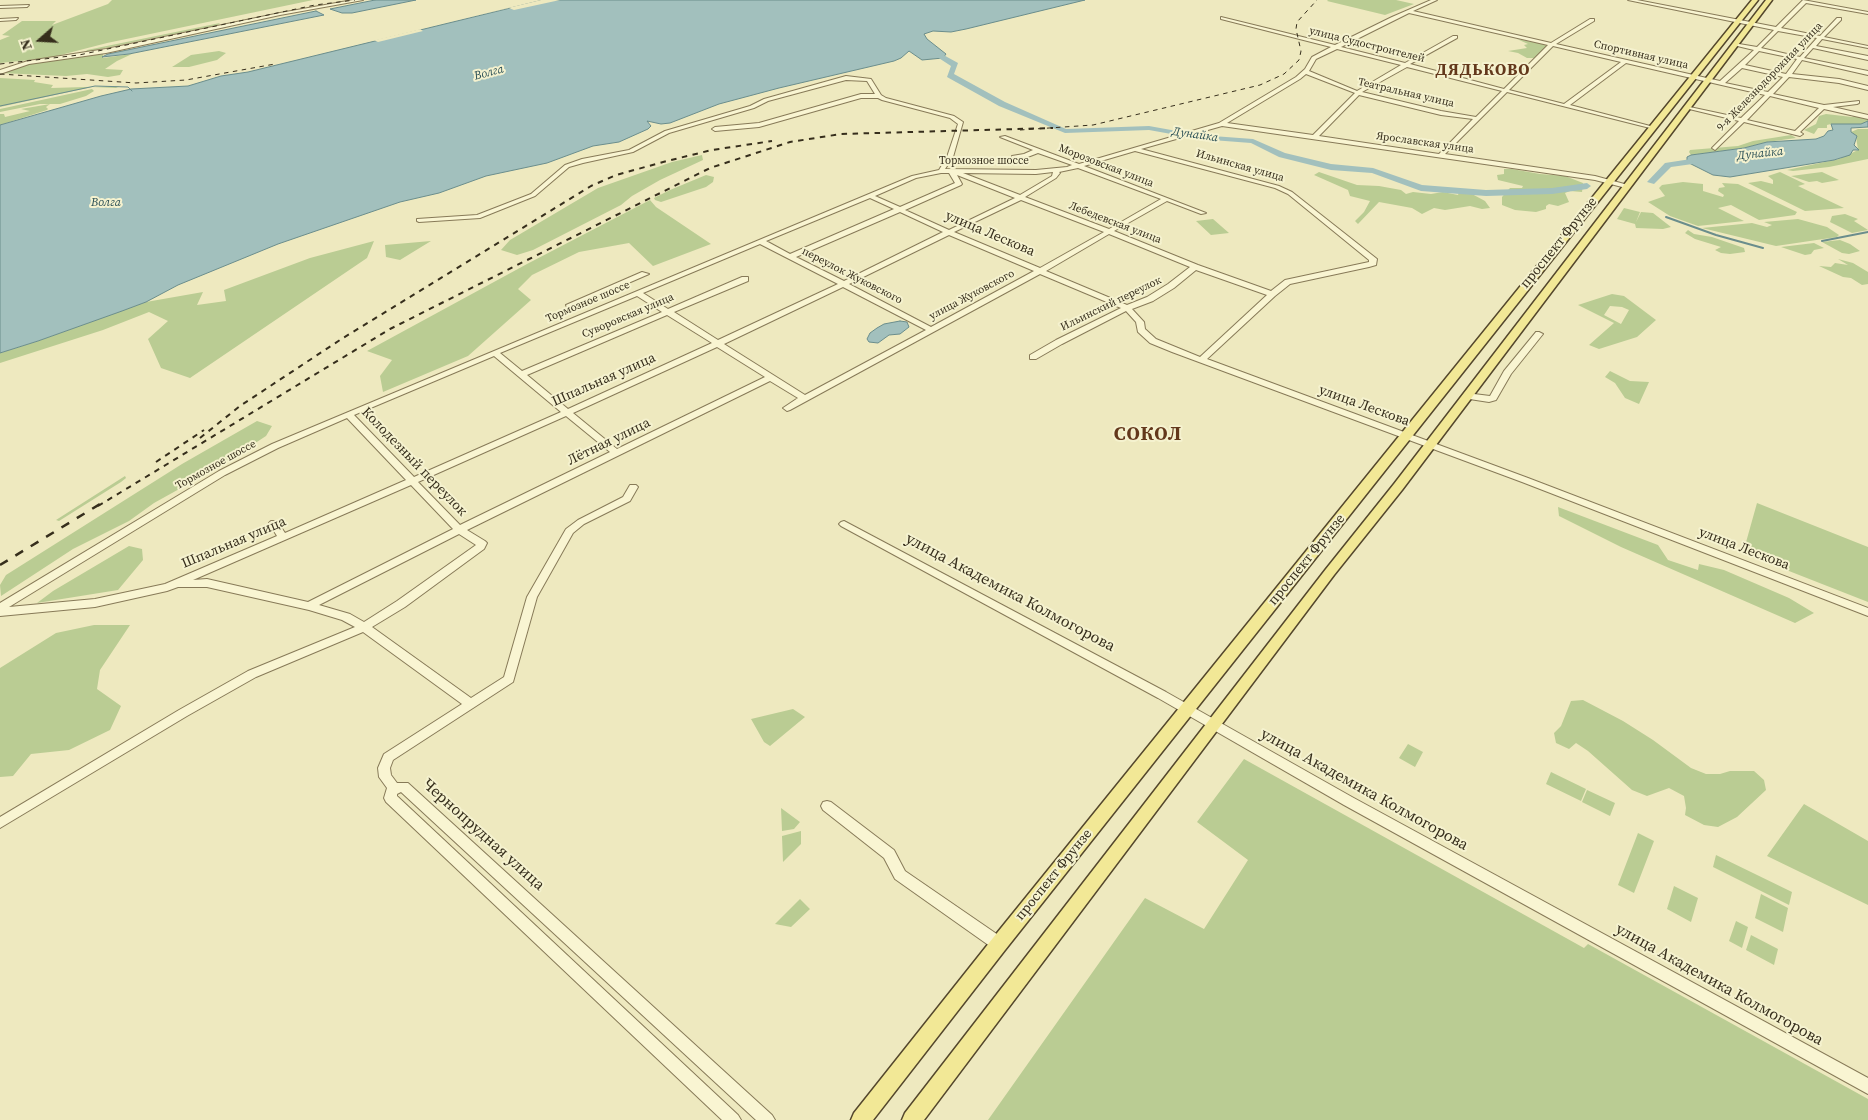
<!DOCTYPE html>
<meta charset="utf-8">
<style>
body{margin:0}
#map{position:relative;width:1868px;height:1120px;overflow:hidden;background:#eee9bf;font-family:"Source Serif 4",serif}
canvas{display:block}
.north{position:absolute;left:15px;top:15px;width:50px;height:50px;-webkit-text-stroke:4px #f5f2cf;paint-order:stroke;rotate:251deg;font-size:14px;font-weight:700;line-height:20px;text-align:center;color:#362e1c}
.north::after{content:'';display:block;margin:auto;width:18px;height:22px;background:#362e1c;clip-path:polygon(50% 0,100% 100%,50% 72%,0 100%)}
</style>
<div id="map">
<canvas width="1868" height="1120"></canvas>
<div class="north">N</div>
</div>
<script>
const c = document.querySelector('canvas').getContext('2d');
c.lineJoin = 'round';
function fill(path, color) { c.fillStyle = color; c.fill(path, 'evenodd'); }
const poly = rows => new Path2D(rows.map(r => 'M' + r).join(''));
function trace(path, color, width, dash) { c.strokeStyle = color; c.lineWidth = width; c.lineCap = dash ? 'butt' : 'round'; c.setLineDash(dash || []); c.stroke(path); }
function label(font, color, halo, rows, align = 'center') {
  c.font = font + ' "Source Serif 4",serif'; c.lineWidth = 4; c.setLineDash([]); c.textBaseline = 'middle'; c.strokeStyle = halo; c.fillStyle = color; for (const [text, x, y, turn = 0] of rows) {
    c.save(); c.translate(x, y); c.rotate((+turn || 0) * Math.PI / 180); c.textAlign = isNaN(turn) ? turn : align; if (halo) c.strokeText(text, 0, 0); c.fillText(text, 0, 0); c.restore();
  }
}
const green = poly([
 [112,0,313,0,107,43,49,58,0,63,0,40,10,36,2,35,22,21,56,21,52,25,108,4],
 [1328,0,1396,0,1414,4,1385,15,1327,1],
 [220,23,218,25,85,52,87,50],
 [1517,39,1543,44,1547,46,1534,58,1527,58,1518,53,1508,51,1527,48,1524,45,1528,44],
 [219,51,226,53,217,60,189,67,172,67,191,55],
 [103,54,103,58,132,54,117,61,105,69,123,70,120,75,108,77,87,74,66,76,0,73,28,64],
 [0,78,35,80,34,82,53,85,51,88,120,86,116,88,92,87,0,107],
 [92,89,94,91,86,96,60,104,40,104,0,112,0,109],
 [50,104,46,107,48,109,47,110,0,125,0,114,4,114,5,117,30,111,21,109],
 [1826,114,1852,117,1854,116,1868,118,1868,121,1862,124,1831,124,1827,125,1827,128,1818,128,1814,134,1804,130,1816,124,1819,116],
 [1858,129,1868,129,1868,159,1829,167,1793,171,1787,170,1839,159,1858,150,1856,136,1851,132],
 [1791,135,1796,138,1767,142,1744,148,1691,155,1689,152,1690,150,1738,146,1753,141],
 [702,155,703,160,660,180,632,196,621,205,533,250,517,255,501,250,510,240,598,188,672,162],
 [1504,169,1512,169,1540,174,1565,176,1583,183,1582,192,1570,191,1565,193,1569,202,1558,206,1549,204,1546,206,1546,209,1536,212,1515,210,1502,205,1502,197,1510,188,1522,188,1523,186,1498,180,1497,175,1504,174],
 [1319,172,1357,185,1379,186,1401,190,1406,194,1413,192,1431,194,1443,192,1458,195,1459,192,1464,192,1472,194,1485,201,1490,208,1482,209,1470,206,1445,210,1434,208,1422,214,1412,208,1379,202,1358,224,1355,221,1364,212,1370,201,1350,196,1348,190,1314,175],
 [1780,172,1805,184,1798,186,1844,208,1805,211,1748,183,1761,181,1773,184,1773,180,1768,176],
 [1822,172,1839,180,1822,183,1817,181,1809,182,1791,176],
 [706,175,714,177,713,182,706,187,661,202,655,200,654,198,670,190],
 [1683,182,1703,184,1703,191,1723,197,1724,195,1718,191,1719,188,1725,187,1722,183,1738,184,1797,212,1795,215,1759,220,1731,205,1718,208,1744,221,1698,226,1670,216,1648,202,1665,196,1659,188,1662,185],
 [650,200,656,207,711,244,653,266,629,243,579,252,532,275,518,289,531,300,468,356,383,392,380,376,392,360,367,351,527,264],
 [1624,208,1640,212,1636,222,1641,212,1653,213,1671,227,1663,229,1636,228,1635,224,1617,219],
 [1845,214,1858,219,1854,221,1868,230,1852,233,1830,222,1832,216],
 [1213,219,1229,233,1211,235,1196,221],
 [1798,219,1827,227,1839,235,1837,237,1776,246,1702,228,1752,223,1767,227,1772,225,1764,222],
 [1688,230,1694,234,1712,237,1744,248,1745,252,1730,254,1721,253,1715,250,1721,247,1695,239,1685,233],
 [1840,240,1850,244,1860,251,1849,254,1842,253,1822,242],
 [374,241,367,258,190,378,161,368,148,339,168,321,149,312,103,330,0,363,0,353,38,341,146,302,203,292,197,305,226,301,224,290,310,258],
 [431,241,400,260,386,257,385,245],
 [1814,243,1824,248,1814,250,1811,254,1805,255,1781,247],
 [1838,259,1853,263,1868,272,1868,284,1862,285,1851,278,1843,277,1819,266,1831,267,1835,263,1848,265],
 [1612,294,1624,296,1656,320,1637,337,1599,349,1589,345,1614,323,1578,305],
 [1610,306,1622,307,1629,310,1621,324,1604,315],
 [1610,371,1630,381,1649,382,1639,404,1625,398,1615,383,1605,377],
 [257,421,272,426,266,436,217,468,154,503,129,521,73,549,1,596,0,585,6,575,182,464],
 [125,476,126,478,121,482,59,521,56,520],
 [1757,503,1868,547,1868,602,1743,553],
 [1558,507,1658,545,1668,560,1698,570,1699,564,1724,570,1789,598,1814,613,1795,623,1621,547,1559,516],
 [129,546,142,549,143,560,118,590,37,603,53,591],
 [94,625,130,625,100,670,97,689,121,706,110,730,69,750,31,754,13,776,0,777,0,668,56,633],
 [1583,700,1623,721,1653,740,1691,768,1706,774,1720,774,1730,771,1754,771,1764,780,1766,790,1737,817,1718,827,1704,825,1685,815,1686,808,1684,796,1669,788,1647,796,1632,790,1588,751,1576,743,1569,749,1556,743,1554,733,1561,726,1571,701],
 [793,709,805,717,770,746,764,742,751,719],
 [1408,744,1423,752,1415,767,1399,758],
 [1244,759,1584,948,1588,944,1868,1099,1868,1120,988,1120,1145,898,1204,929,1248,860,1197,822],
 [1551,772,1586,789,1581,801,1546,784],
 [1587,790,1615,803,1610,816,1582,802],
 [1804,804,1868,841,1868,905,1767,856],
 [781,808,800,822,794,829,782,831],
 [801,831,801,844,783,862,782,836],
 [1638,833,1654,841,1634,893,1618,885],
 [1716,855,1792,892,1789,905,1713,867],
 [1674,886,1698,898,1691,922,1667,909],
 [1761,894,1788,908,1783,932,1755,918],
 [800,899,810,909,791,927,775,924],
 [1736,921,1748,927,1742,948,1729,941],
 [1751,935,1778,949,1774,965,1746,950]
]);
const water = poly([
 [375,0,416,0,352,13,342,13,330,9,375,0],
 [543,0,1085,0,966,29,951,32,933,31,924,34,927,39,946,54,943,58,922,60,909,51,901,58,894,61,779,88,719,104,670,123,661,124,647,121,651,126,648,129,619,142,593,146,547,163,486,176,439,193,400,202,278,244,178,285,146,302,122,311,38,341,0,353,0,125,101,96,131,89,188,86,221,76,248,72,543,0],
 [316,11,324,15,129,54,102,57,108,54,316,11],
 [1868,121,1868,127,1851,128,1851,132,1857,136,1854,145,1859,150,1853,150,1850,155,1834,160,1730,177,1713,175,1687,162,1687,157,1691,155,1744,148,1767,142,1816,139,1824,136,1828,131,1833,130,1831,124,1861,124,1868,121],
 [900,321,907,322,909,327,900,334,889,335,878,343,869,342,867,339,870,333,877,328,884,324,900,321]
]);
const pier = poly([
 [541,0,560,0,514,10,509,8,420,29,423,31,378,42,374,40,250,70]
]);
const streamFar1 = poly([
 [0,106,95,86,128,87,132,91]
]);
const stream = poly([
 [1666,217,1716,235,1763,248],
 [1822,241,1868,232]
]);
const river = poly([
 [925,47,929,47,958,63,954,74,1005,102,1066,129,1149,126,1199,135,1253,139,1285,153,1331,164,1373,168,1422,185,1486,190,1552,188,1587,183,1591,186,1587,189,1552,194,1486,196,1421,191,1372,173,1331,170,1279,157,1251,143,1199,139,1149,130,1065,133,999,106,947,77,951,66,925,49,925,47],
 [1704,157,1707,158,1707,162,1671,167,1654,184,1647,182,1665,163,1704,157]
]);
const minor = poly([
 [353,0,363,0,280,15,106,53,29,64,0,74,0,70,28,61,106,49,280,13,353,0],
 [1431,0,1437,0,1413,11,1551,43,1590,19,1594,19,1594,21,1556,44,1720,81,1754,50,1733,45,1733,43,1757,47,1774,30,1628,0,1637,0,1776,27,1803,0,1868,12,1868,14,1806,3,1781,28,1820,36,1837,18,1841,18,1841,20,1824,37,1868,46,1868,48,1822,39,1816,46,1868,56,1868,60,1813,48,1804,58,1868,71,1868,75,1802,60,1792,74,1839,79,1868,86,1868,90,1839,83,1789,77,1773,94,1824,105,1859,101,1859,103,1857,104,1833,107,1868,115,1868,119,1824,109,1800,132,1803,134,1800,136,1744,122,1715,150,1712,148,1739,121,1685,108,1685,106,1741,118,1765,95,1626,63,1570,105,1654,127,1654,129,1507,92,1445,154,1595,176,1628,185,1628,187,1626,188,1595,180,1222,126,1141,149,1279,186,1292,192,1377,259,1376,265,1369,267,1290,284,1275,296,1207,359,1528,478,1868,608,1868,616,1522,482,1172,352,1150,343,1138,332,1136,322,1126,311,1062,344,1036,359,1030,359,1030,355,1056,340,1121,308,1040,274,790,410,787,411,783,408,798,398,770,381,467,530,485,541,487,543,484,549,405,607,372,627,471,698,504,677,527,597,566,529,578,520,623,497,630,485,636,485,638,487,630,501,584,524,573,533,537,597,513,682,393,760,390,768,391,775,397,783,408,783,772,1115,775,1120,756,1120,401,792,397,794,397,796,738,1115,741,1120,722,1120,386,802,384,798,387,788,379,777,378,768,384,754,462,704,363,632,256,677,187,716,0,828,0,817,179,710,248,671,355,627,342,620,309,610,207,587,178,587,167,591,95,607,0,616,0,603,219,471,272,444,912,176,939,170,947,157,958,124,950,118,882,100,878,98,861,98,759,127,715,131,712,129,715,127,759,123,861,94,875,94,867,81,846,80,768,101,754,108,669,133,633,152,583,163,569,167,535,196,480,218,419,222,417,221,417,219,477,215,531,194,565,165,582,159,629,150,665,131,750,106,764,99,846,76,871,79,881,95,886,98,954,116,963,122,953,157,945,169,1036,170,1067,167,1072,165,1038,153,1025,158,1012,158,1012,156,1024,154,1033,150,1000,137,1005,136,1079,164,1219,123,1296,77,1305,69,1312,57,1331,47,1221,19,1221,17,1335,45,1392,17,1431,0],
 [1409,13,1548,45,1504,89,1410,64,1457,38,1457,36,1453,36,1405,63,1341,47,1409,13],
 [1778,31,1817,38,1800,57,1761,48,1778,31],
 [1553,46,1621,62,1564,104,1509,90,1553,46],
 [1337,49,1401,65,1357,91,1309,71,1316,59,1337,49],
 [1759,51,1797,59,1786,74,1745,65,1759,51],
 [1407,67,1502,91,1476,117,1441,111,1362,92,1407,67],
 [1742,68,1783,77,1768,92,1725,83,1742,68],
 [1306,74,1355,93,1313,135,1227,123,1300,79,1306,74],
 [1359,95,1441,115,1473,119,1439,154,1319,136,1359,95],
 [1770,96,1819,108,1795,131,1747,120,1770,96],
 [1135,151,1275,188,1288,194,1369,260,1369,262,1285,280,1271,291,1198,265,1114,231,1167,201,1201,214,1206,213,1084,166,1135,151],
 [1078,168,1161,199,1109,229,1025,197,1056,178,1060,173,1059,172,1078,168],
 [1053,172,1052,176,1020,195,963,173,1036,174,1053,172],
 [941,173,949,173,955,183,900,207,875,196,916,178,941,173],
 [957,175,1015,198,949,230,905,210,961,185,962,184,957,175],
 [870,198,894,209,790,254,766,241,870,198],
 [1021,200,1104,232,1040,268,954,232,1021,200],
 [900,212,943,232,844,281,796,257,900,212],
 [1109,234,1190,267,1168,284,1147,297,1127,305,1046,271,1109,234],
 [949,235,1034,271,931,327,849,284,949,235],
 [760,244,838,284,718,340,674,312,748,281,748,277,742,277,668,309,643,293,760,244],
 [1196,270,1267,295,1200,357,1156,339,1145,329,1144,322,1132,309,1153,301,1174,288,1196,270],
 [843,287,926,330,805,395,724,344,843,287],
 [637,296,662,312,522,371,500,353,637,296],
 [667,315,712,343,568,409,527,375,667,315],
 [717,347,765,377,617,449,573,413,717,347],
 [494,356,561,412,414,477,354,415,494,356],
 [566,416,610,452,460,525,418,482,566,416],
 [347,418,406,480,285,533,277,521,271,521,269,523,277,536,165,584,95,599,9,607,225,475,278,448,347,418],
 [411,485,453,529,308,602,207,579,193,580,411,485],
 [459,534,476,545,397,601,364,622,350,614,319,605,459,534],
 [29,5,27,7,0,8,0,6,29,5],
 [18,18,16,20,0,21,0,19,18,18],
 [642,272,649,274,573,307,567,307,566,305,642,272],
 [1536,332,1539,332,1543,334,1511,374,1496,400,1489,402,1463,398,1462,396,1466,393,1490,396,1504,371,1536,332],
 [844,521,1166,692,1352,797,1868,1078,1868,1094,1344,805,1158,698,841,526,839,524,841,522,844,521],
 [827,801,831,802,894,850,905,871,1004,939,1006,944,1004,949,999,950,994,949,895,879,884,858,823,810,821,806,823,802,827,801]
]);
const major = poly([
 [1752,0,1758,0,1005,950,873,1120,851,1120,854,1113,993,938,1752,0],
 [1766,0,1772,0,1402,490,1334,575,924,1120,902,1120,905,1113,1326,569,1394,484,1766,0]
]);
const railFar2 = poly([
 [0,64,79,55,315,5,355,0],
 [0,74,136,83,186,80,275,64],
 [1020,130,1093,125,1260,85,1284,74,1299,60,1301,51,1296,29,1297,22,1317,0]
]);
const railFar1 = poly([
 [200,438,240,406,343,338,591,186,616,175,667,161,712,150,772,141],
 [156,462,204,430],
 [98,506,390,329,710,168,790,142,841,134,1053,128]
]);
const rail = poly([
 [0,565,100,504]
]);
const farStreetnames = [
 ["улица Судостроителей",1367,45,14],
 ["Спортивная улица",1641,55,13],
 ["9-я Железнодорожная улица",1770,77,-46],
 ["Театральная улица",1406,93,13],
 ["Ярославская улица",1425,143,8],
 ["Тормозное шоссе",984,161],
 ["Морозовская улица",1106,166,21],
 ["Ильинская улица",1240,166,16],
 ["Лебедевская улица",1115,223,21],
 ["переулок Жуковского",852,276,27],
 ["улица Жуковского",972,295,-28],
 ["Тормозное шоссе",588,302,-23],
 ["Ильинский переулок",1111,304,-26],
 ["Суворовская улица",628,316,-23],
 ["Тормозное шоссе",216,465,-29]
];
const farWaternames = [
 ["Волга",489,73,-15],
 ["Дунайка",1195,135,8],
 ["Дунайка",1760,154,-6],
 ["Волга",106,203]
];
const streetNames = [
 ["улица Лескова",990,234,23],
 ["проспект Фрунзе",1559,243,-51],
 ["Шпальная улица",604,380,-24],
 ["улица Лескова",1364,406,20],
 ["Лётная улица",609,442,-26],
 ["Колодезный переулок",414,462,46],
 ["Шпальная улица",234,543,-23],
 ["улица Лескова",1744,549,21],
 ["проспект Фрунзе",1307,560,-51],
 ["проспект Фрунзе",1054,875,-51]
];
const farDistrictnames = [
 ["ДЯДЬКОВО",1483,71]
];
const nearStreetnames = [
 ["улица Академика Колмогорова",1010,593,28],
 ["улица Академика Колмогорова",1364,790,29],
 ["Чернопрудная улица",483,835,42],
 ["улица Академика Колмогорова",1719,985,29]
];
const districtNames = [
 ["СОКОЛ",1148,435]
];
fill(green, '#bacc93');
fill(water, '#a2c0bd');
trace(water, '#6a8d8c', 1);
fill(pier, '#eee9bf');
trace(streamFar1, '#6a8d8c', 1);
trace(stream, '#6a8d8c', 2);
fill(river, '#a2c0bd');
trace(minor, '#877a58', 2);
trace(major, '#54472c', 3);
fill(minor, '#f9f5d2');
fill(major, '#f2e896');
trace(railFar2, '#362e1c', 1, [4.5, 4.5]);
trace(railFar1, '#362e1c', 2, [5.5, 5.5]);
trace(rail, '#362e1c', 2.5, [9, 9]);
label('11px', '#362e1c', '#f5f2cf', farStreetnames);
label('italic 12px', '#2b5056', '#f5f2cf', farWaternames);
label('14px', '#362e1c', '#f5f2cf', streetNames);
c.letterSpacing = '1px';
label('bold 16px', '#63381b', '#f5f2cf', farDistrictnames);
c.letterSpacing = '0px';
label('16px', '#362e1c', '#f5f2cf', nearStreetnames);
c.letterSpacing = '1px';
label('bold 19px', '#63381b', '#f5f2cf', districtNames);
c.letterSpacing = '0px';
</script>
